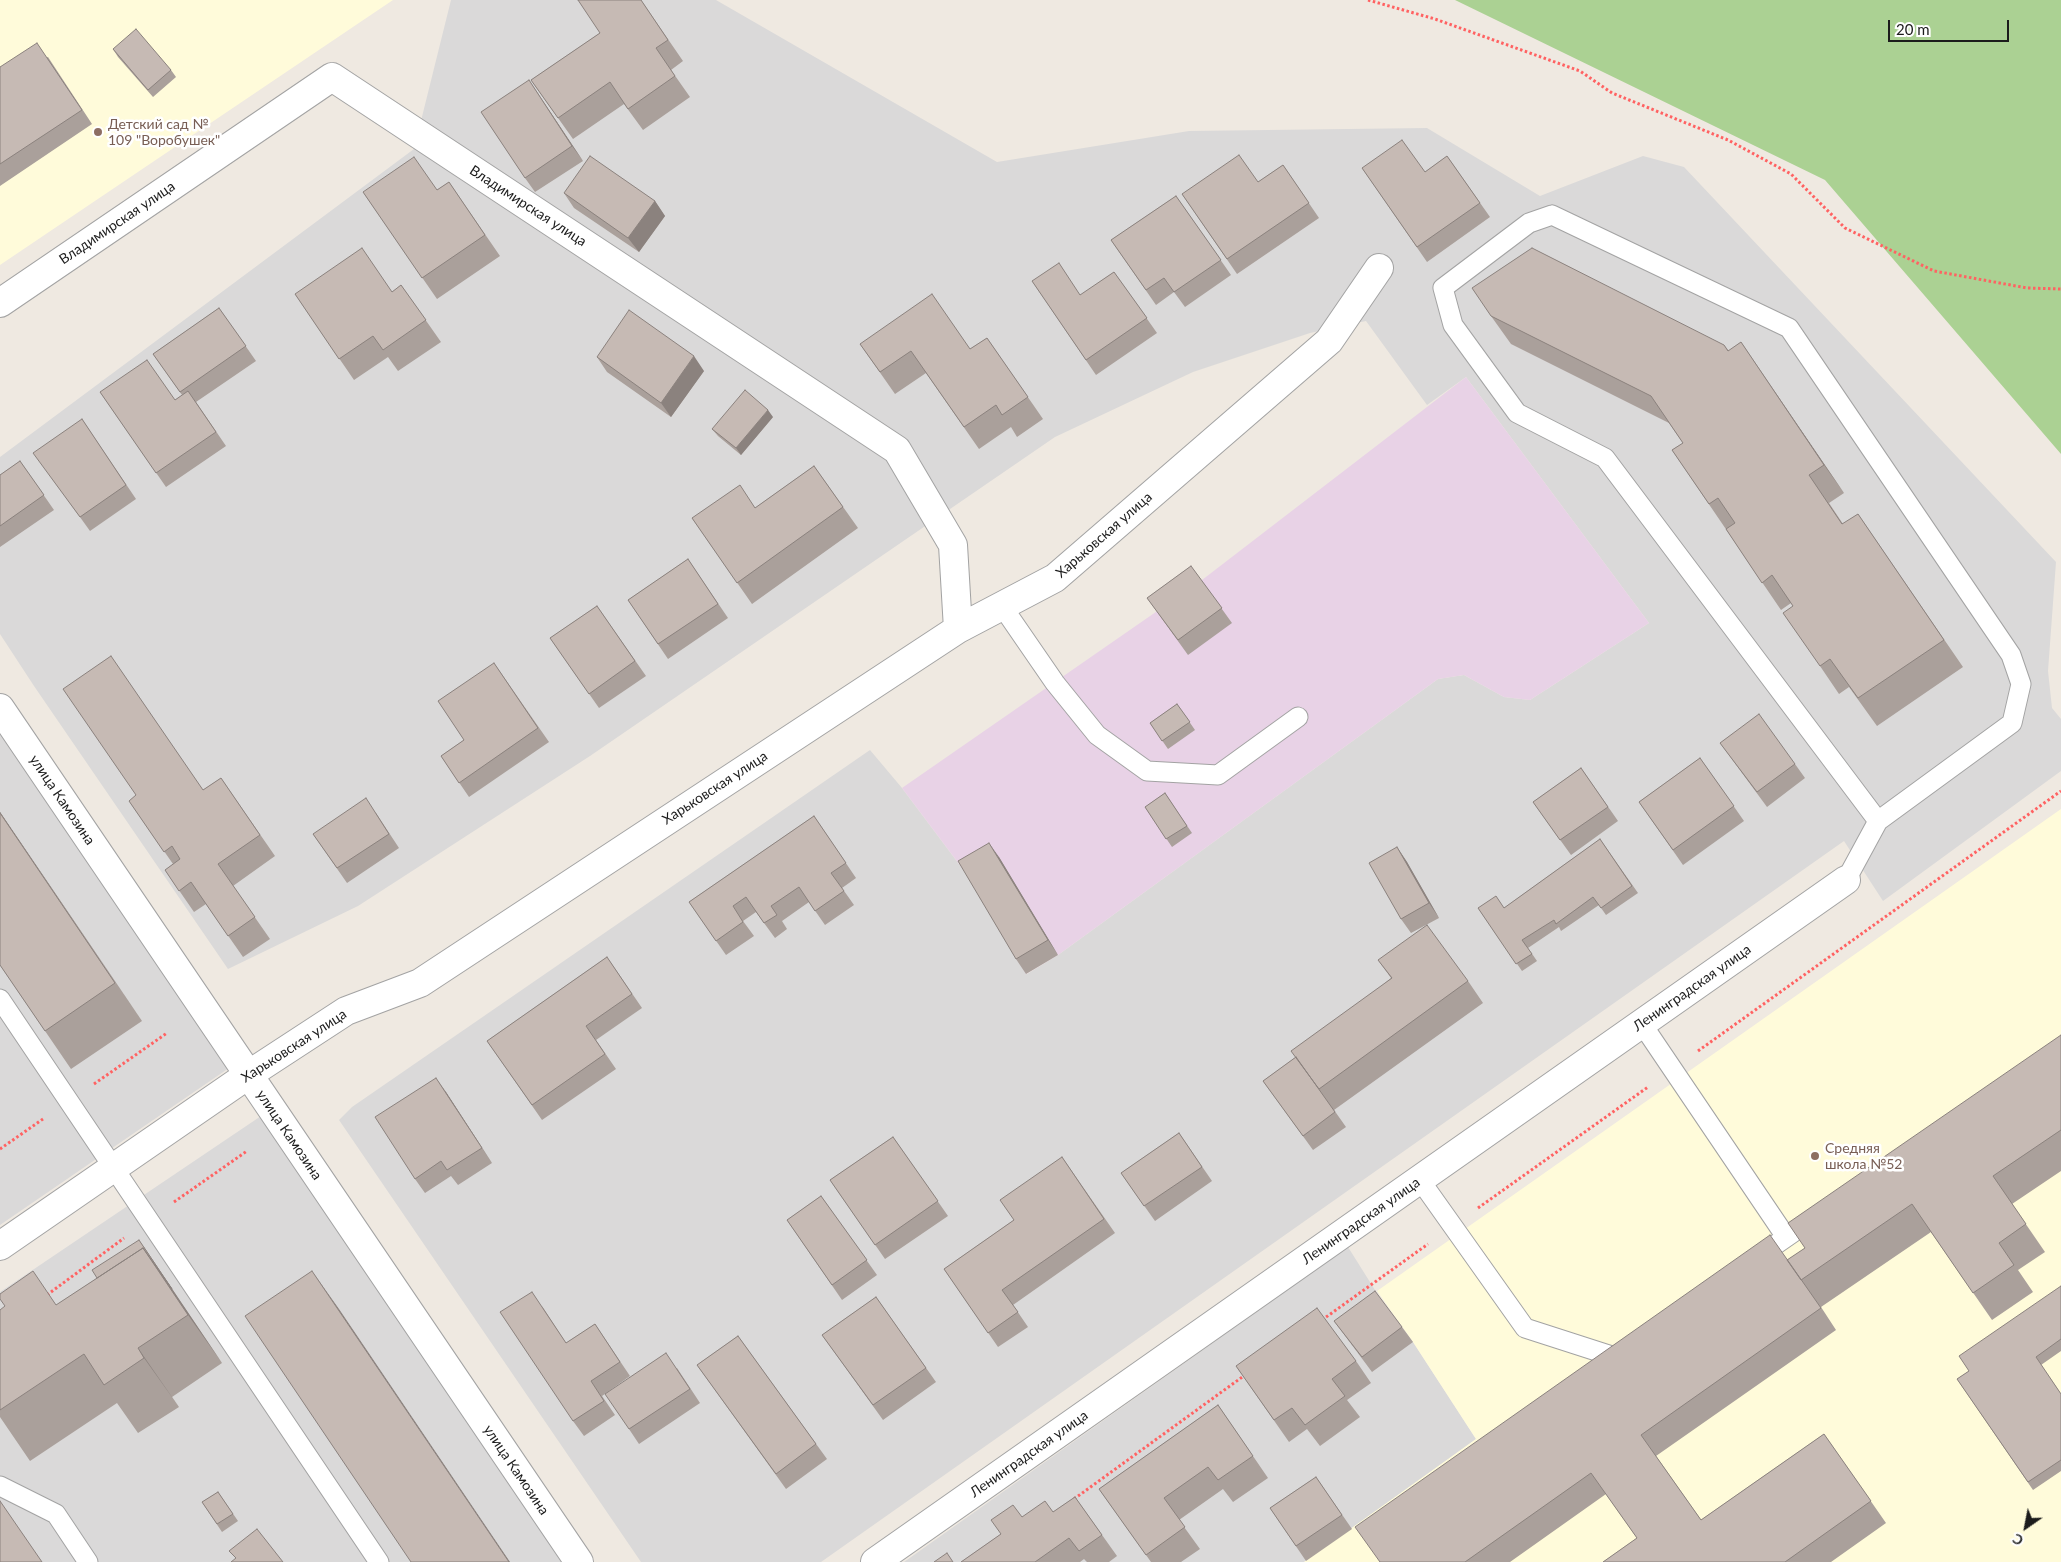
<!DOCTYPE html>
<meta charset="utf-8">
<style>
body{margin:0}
#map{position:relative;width:2061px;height:1562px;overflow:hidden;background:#efe9e1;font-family:Lato,sans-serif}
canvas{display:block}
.north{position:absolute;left:2001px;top:1502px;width:50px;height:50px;-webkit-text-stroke:4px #fff;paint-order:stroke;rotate:213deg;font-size:14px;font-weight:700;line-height:20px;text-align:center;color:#1c1c1c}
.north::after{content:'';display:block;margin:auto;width:18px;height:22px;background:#1c1c1c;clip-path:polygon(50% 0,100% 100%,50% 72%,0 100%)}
.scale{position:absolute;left:1888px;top:20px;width:121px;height:22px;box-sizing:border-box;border:2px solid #1c1c1c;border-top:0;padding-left:6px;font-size:15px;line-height:18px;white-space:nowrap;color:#1c1c1c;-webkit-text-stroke:4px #fff;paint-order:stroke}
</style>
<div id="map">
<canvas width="2061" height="1562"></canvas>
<div class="north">С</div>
<div class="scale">20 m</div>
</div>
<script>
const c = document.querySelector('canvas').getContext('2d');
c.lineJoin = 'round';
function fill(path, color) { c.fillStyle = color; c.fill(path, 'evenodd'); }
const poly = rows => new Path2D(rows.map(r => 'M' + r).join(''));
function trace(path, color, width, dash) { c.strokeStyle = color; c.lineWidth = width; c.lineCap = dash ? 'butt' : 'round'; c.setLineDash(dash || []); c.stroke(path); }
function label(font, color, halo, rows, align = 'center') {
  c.font = font + ' Lato,sans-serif'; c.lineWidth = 5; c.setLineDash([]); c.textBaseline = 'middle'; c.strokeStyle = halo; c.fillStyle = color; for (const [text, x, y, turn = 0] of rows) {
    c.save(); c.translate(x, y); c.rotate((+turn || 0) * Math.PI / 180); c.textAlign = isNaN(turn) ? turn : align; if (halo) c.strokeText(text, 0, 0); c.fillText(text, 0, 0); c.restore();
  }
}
const residential = poly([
 [451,0,716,0,997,162,1189,131,1427,128,1540,196,1643,156,1684,167,2056,562,2048,671,2052,708,2061,719,2061,771,1883,901,1844,841,821,1562,641,1562,339,1120,352,1107,870,750,902,788,968,876,1027,974,1058,955,1438,679,1464,675,1504,697,1530,700,1649,623,1466,377,1427,405,1366,321,1310,333,1193,372,1055,437,590,756,358,906,228,969,34,686,0,634,0,457,414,149],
 [0,733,229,1068,0,1225],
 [264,1114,569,1562,0,1562,0,1292],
 [1348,1247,1385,1306,1413,1342,1476,1439,1352,1529,1304,1562,904,1562]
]);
const industrial = poly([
 [1466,377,1649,623,1530,700,1504,697,1464,675,1438,679,1058,955,1026,974,968,876,902,788,1202,580]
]);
const education = poly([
 [0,0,393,0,0,265],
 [2061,809,2061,1562,1304,1562,1476,1439,1413,1342,1377,1291]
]);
const forest = poly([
 [1455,0,2061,0,2061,454,1825,180]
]);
const path = poly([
 [1368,0,1435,19,1580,71,1612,93,1728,140,1791,174,1845,228,1934,271,2027,288,2061,289],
 [1698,1051,2061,791],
 [94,1084,167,1033],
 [0,1149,43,1119],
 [174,1202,247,1151],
 [1478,1208,1648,1087],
 [47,1295,124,1238],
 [1322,1320,1428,1244],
 [1074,1499,1245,1375]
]);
const service = poly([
 [1552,215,1789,328,2011,655,2021,684,2012,723,1878,821,1605,458,1517,413,1453,325,1443,288,1529,223,1552,215],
 [1002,606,1055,683,1097,735,1147,771,1218,775,1298,717],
 [1846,880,1878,821],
 [0,999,379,1562],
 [1642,1024,1786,1237],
 [1420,1180,1525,1328,1615,1357,1624,1351],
 [1755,1259,1814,1218],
 [0,1486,56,1514,88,1562]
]);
const minor = poly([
 [0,303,332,77,897,450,953,545,958,629],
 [0,1246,248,1075,346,1011,420,983,958,629,1055,578,1329,341,1379,268],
 [875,1562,1846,880]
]);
const tertiary = poly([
 [0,708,579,1562]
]);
const wall = poly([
 [641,0,683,61,671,70,690,97,643,130,624,104,573,139,531,80,600,33],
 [113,49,171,70,176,77,153,97,118,57],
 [48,57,92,124,0,186,0,67],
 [529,80,583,161,535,192,525,178],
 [1447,156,1490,217,1427,262,1362,168,1425,172],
 [1283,165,1319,218,1237,274,1182,194,1258,182],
 [449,182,500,256,437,299,363,192,437,190],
 [564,193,655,201,665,216,639,252,574,208],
 [1176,196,1231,275,1185,307,1174,292,1156,305,1111,240],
 [1114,272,1157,333,1096,375,1032,281,1081,295],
 [401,285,441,342,398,371,388,357,354,380,295,294,392,292],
 [219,308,256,361,196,402,226,446,166,487,100,392,175,400,182,395,153,354],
 [1491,316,1724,345,1729,351,1741,342,1844,493,1829,503,1843,524,1858,514,1963,667,1877,726,1849,687,1839,694,1820,666,1793,606,1791,603,1781,610,1672,450,1683,443,1669,423,1511,344],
 [987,338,1043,419,1017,437,1011,427,979,449,926,373,895,394,860,344,970,349],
 [597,357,704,371,671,417,607,372],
 [773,417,741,455,718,436,712,429],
 [82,419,136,499,90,531,44,467],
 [20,461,54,510,0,547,0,475],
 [814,466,858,528,752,604,692,518,755,508],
 [688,559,728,618,668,659,628,600],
 [1191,566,1232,623,1188,655,1147,598],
 [597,606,646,676,599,708,550,638],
 [494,663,549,742,469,797,441,756,464,740],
 [1177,704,1195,730,1168,749,1150,723],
 [1720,743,1795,764,1805,778,1767,807],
 [1700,758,1744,821,1683,865,1639,802],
 [1581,768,1618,821,1571,855,1533,802],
 [221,778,275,856,233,886,270,939,243,957,206,904,194,912,165,870,173,864,129,801,203,790],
 [1165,793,1192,833,1172,847,1145,807],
 [0,812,142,1021,71,1069,0,965],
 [376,813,399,848,347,883,313,834],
 [814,816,856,878,842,888,854,905,825,925,809,902,782,921,787,929,775,938,756,912,743,921,754,936,726,955,689,902],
 [1600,839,1638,893,1606,915,1599,905,1561,931,1559,927,1528,948,1537,961,1522,971,1478,908,1504,908],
 [1397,847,1407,862,1439,918,1411,933,1401,919],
 [999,857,1058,955,1026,974,1016,959],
 [607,957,642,1008,596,1040,616,1069,542,1120,487,1041],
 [1378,960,1468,981,1483,1003,1334,1110,1346,1127,1313,1150,1263,1081,1296,1057,1391,978],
 [2061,1035,2061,1171,2012,1204,2045,1252,2018,1270,2033,1292,1992,1320,1931,1232,1821,1307,1836,1330,1656,1456,1701,1520,1824,1434,1886,1523,1831,1562,1603,1562,1637,1538,1606,1494,1510,1562,1379,1562,1788,1260,1805,1248],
 [446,1092,492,1163,458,1185,451,1176,425,1193,415,1179],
 [1179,1133,1212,1181,1155,1221,1121,1173],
 [893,1137,948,1216,885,1259,830,1180],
 [1062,1157,1115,1233,1013,1305,1028,1327,998,1347,944,1269,1014,1220],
 [821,1196,877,1275,842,1300,787,1220],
 [139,1240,222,1363,172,1397,179,1407,138,1433,117,1403,30,1461,0,1417,0,1310,57,1305,97,1278],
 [2061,1286,2061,1351,2041,1365,2061,1394,2061,1471,2033,1490,1957,1379,1969,1371],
 [876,1297,936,1382,883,1420,822,1335],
 [542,1306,566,1343,595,1324,630,1376,602,1396,615,1415,584,1436,573,1421],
 [1334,1321,1402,1327,1413,1342,1372,1372],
 [738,1336,827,1459,786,1489,697,1365],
 [1356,1361,1371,1383,1347,1400,1360,1417,1320,1446,1307,1429,1289,1442,1236,1366],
 [677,1368,700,1403,639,1444,629,1429],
 [1218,1405,1268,1478,1233,1502,1223,1489,1179,1520,1200,1549,1181,1562,1151,1562,1099,1489],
 [1316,1477,1352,1529,1306,1561,1270,1508],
 [218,1492,238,1521,222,1532,202,1502],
 [1075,1497,1117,1556,1109,1562,1087,1562,1084,1559,1080,1562,961,1562,1001,1534,1022,1517,1053,1512]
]);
const shadedWall = poly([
 [529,80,583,161,572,146],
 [655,201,665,216,639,252,628,238],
 [1741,342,1760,370,1844,493,1824,465],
 [694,356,704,371,671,417,661,403],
 [768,410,773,417,741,455,736,448],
 [0,812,142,1021,0,813],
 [989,843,999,857,1058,955,1048,940],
 [1397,847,1407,862,1439,918,1429,903],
 [436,1078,446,1092,492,1163,482,1148],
 [144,1247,222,1363,188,1315,143,1248],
 [312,1271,339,1309,510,1562,509,1562],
 [138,1348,172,1397,179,1407,144,1358]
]);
const building = poly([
 [578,0,641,0,668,40,656,48,675,76,628,109,610,82,558,118,531,80,600,33,578,0],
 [136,29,171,70,148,90,113,49,136,29],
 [37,43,82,110,0,164,0,67,37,43],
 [529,80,572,146,525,178,481,112,529,80],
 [1402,140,1425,172,1447,156,1480,203,1417,247,1362,168,1402,140],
 [1239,155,1258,182,1283,165,1309,203,1227,259,1182,194,1239,155],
 [590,156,655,201,628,238,564,193,590,156],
 [414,157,437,190,449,182,485,235,422,278,363,192,414,157],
 [1176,196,1221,260,1174,292,1164,278,1146,290,1111,240,1176,196],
 [362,248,392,292,401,285,426,320,383,350,373,336,339,359,295,294,362,248],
 [1532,248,1724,345,1728,351,1741,342,1824,465,1809,475,1842,524,1858,514,1944,640,1858,698,1830,659,1820,666,1783,613,1793,606,1772,575,1762,583,1726,529,1735,523,1718,498,1709,504,1672,450,1683,443,1651,396,1491,316,1472,288,1532,248],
 [1059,263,1080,295,1114,272,1147,318,1086,360,1032,281,1059,263],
 [932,294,970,349,987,338,1028,397,1002,415,996,405,964,427,911,351,880,372,860,344,932,294],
 [219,308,246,346,180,392,153,354,219,308],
 [629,310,694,356,661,403,597,357,629,310],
 [147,360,175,400,188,391,216,432,156,473,100,392,147,360],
 [745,390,768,410,736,448,712,429,745,390],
 [82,419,126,485,80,517,33,453,82,419],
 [20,461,44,495,0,526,0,475,20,461],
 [814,466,843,507,737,583,692,518,740,485,755,508,814,466],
 [688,559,718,604,658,644,628,600,688,559],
 [1191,566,1222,608,1178,640,1147,598,1191,566],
 [597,606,635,661,589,694,550,638,597,606],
 [111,656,203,790,221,778,260,835,218,864,255,917,228,936,191,882,179,891,165,870,180,859,172,846,164,852,129,801,136,795,63,689,111,656],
 [494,663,538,728,459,783,441,756,464,740,438,701,494,663],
 [1177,704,1190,722,1162,741,1150,723,1177,704],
 [1759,714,1795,764,1757,792,1720,743,1759,714],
 [1700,758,1734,806,1673,850,1639,802,1700,758],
 [1581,768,1608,807,1560,840,1533,802,1581,768],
 [1165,793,1187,826,1166,839,1145,807,1165,793],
 [366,798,389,834,337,868,313,834,366,798],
 [0,813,115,983,45,1031,0,965,0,813],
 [814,816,846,863,831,873,844,891,815,911,799,887,771,906,777,915,764,923,746,897,733,906,743,922,716,941,689,902,814,816],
 [1600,839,1632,886,1601,908,1593,897,1556,924,1554,920,1522,940,1532,954,1516,964,1478,908,1496,896,1504,908,1600,839],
 [989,843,1048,940,1016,959,958,861,989,843],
 [1397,847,1429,903,1401,919,1369,863,1397,847],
 [1427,925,1468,981,1319,1089,1291,1051,1392,978,1378,960,1427,925],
 [607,957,632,994,586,1026,605,1054,532,1105,487,1041,607,957],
 [2061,1035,2061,1130,1993,1176,2026,1224,1999,1243,2014,1265,1973,1293,1912,1204,1801,1280,1787,1260,1805,1248,1788,1223,2061,1035],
 [1296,1057,1335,1112,1303,1136,1263,1081,1296,1057],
 [436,1078,482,1148,447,1170,441,1161,415,1179,375,1117,436,1078],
 [1179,1133,1202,1167,1144,1206,1121,1173,1179,1133],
 [893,1137,938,1201,875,1245,830,1180,893,1137],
 [1062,1157,1104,1219,1002,1290,1018,1312,988,1333,944,1269,1014,1220,1000,1200,1062,1157],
 [821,1196,867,1260,832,1285,787,1220,821,1196],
 [1770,1235,1821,1308,1641,1435,1701,1520,1824,1434,1871,1501,1785,1562,1603,1562,1637,1538,1591,1473,1465,1562,1380,1562,1355,1527,1770,1235],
 [139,1240,172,1289,143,1248,97,1278,92,1270,139,1240],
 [143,1248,188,1315,138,1348,144,1358,104,1385,84,1354,0,1410,0,1310,5,1306,0,1299,0,1294,33,1271,56,1305,143,1248],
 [312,1271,509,1562,411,1562,245,1316,312,1271],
 [2061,1286,2061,1339,2036,1357,2061,1394,2061,1460,2028,1482,1957,1379,1969,1371,1959,1356,2061,1286],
 [1375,1291,1402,1327,1362,1357,1334,1321,1375,1291],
 [532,1292,566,1343,595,1324,620,1362,591,1381,604,1401,573,1421,500,1312,532,1292],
 [876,1297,926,1368,873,1405,822,1335,876,1297],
 [1317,1308,1356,1361,1332,1379,1345,1396,1305,1425,1292,1408,1274,1420,1236,1366,1317,1308],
 [738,1336,816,1444,776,1474,697,1365,738,1336],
 [666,1353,690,1389,629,1429,605,1394,666,1353],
 [1218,1405,1253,1456,1218,1480,1208,1467,1164,1498,1185,1527,1146,1555,1099,1489,1218,1405],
 [1316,1477,1342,1515,1296,1546,1270,1508,1316,1477],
 [218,1492,233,1514,217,1524,202,1502,218,1492],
 [1075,1497,1102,1535,1079,1551,1069,1538,1035,1562,961,1562,1001,1534,991,1520,1013,1505,1022,1517,1045,1501,1053,1512,1075,1497],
 [0,1501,42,1562,0,1562,0,1501],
 [257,1529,283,1562,231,1562,236,1558,229,1551,257,1529],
 [947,1553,953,1562,934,1562,947,1553]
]);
const markers = [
 [98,132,5,"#8d6e63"],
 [1815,1156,5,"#8d6e63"]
];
const educationNames = [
 ["Детский сад №",108,124],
 ["109 \"Воробушек\"",108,140],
 ["Средняя",1825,1148],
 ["школа №52",1825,1164]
];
const streetNames = [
 ["Владимирская улица",528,206,33],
 ["Владимирская улица",117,223,-34],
 ["Харьковская улица",1104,535,-41],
 ["Харьковская улица",715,788,-33],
 ["улица Камозина",62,800,56],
 ["Ленинградская улица",1692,988,-35],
 ["Харьковская улица",294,1046,-33],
 ["улица Камозина",289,1135,56],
 ["Ленинградская улица",1361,1221,-35],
 ["Ленинградская улица",1029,1454,-35],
 ["улица Камозина",516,1470,56]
];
fill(residential, '#dad9d9');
fill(industrial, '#e8d2e6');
fill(education, '#fffbda');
fill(forest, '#abd193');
trace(service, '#a3a3a3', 21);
trace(minor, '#a3a3a3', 30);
trace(tertiary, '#a3a3a3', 30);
trace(path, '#ff6262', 3, [2.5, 2.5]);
trace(service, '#fff', 19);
trace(minor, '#fff', 28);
trace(tertiary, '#fff', 28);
fill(wall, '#aaa09b');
fill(shadedWall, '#8b827e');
fill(building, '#c6bab4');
trace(building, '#8b827e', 1);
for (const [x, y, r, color] of markers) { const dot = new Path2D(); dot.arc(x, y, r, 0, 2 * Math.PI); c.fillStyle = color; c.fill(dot); trace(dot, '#fff', 2); }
label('14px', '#785e54', '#fff', educationNames, 'left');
label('14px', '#1c1c1c', '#fff', streetNames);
</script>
